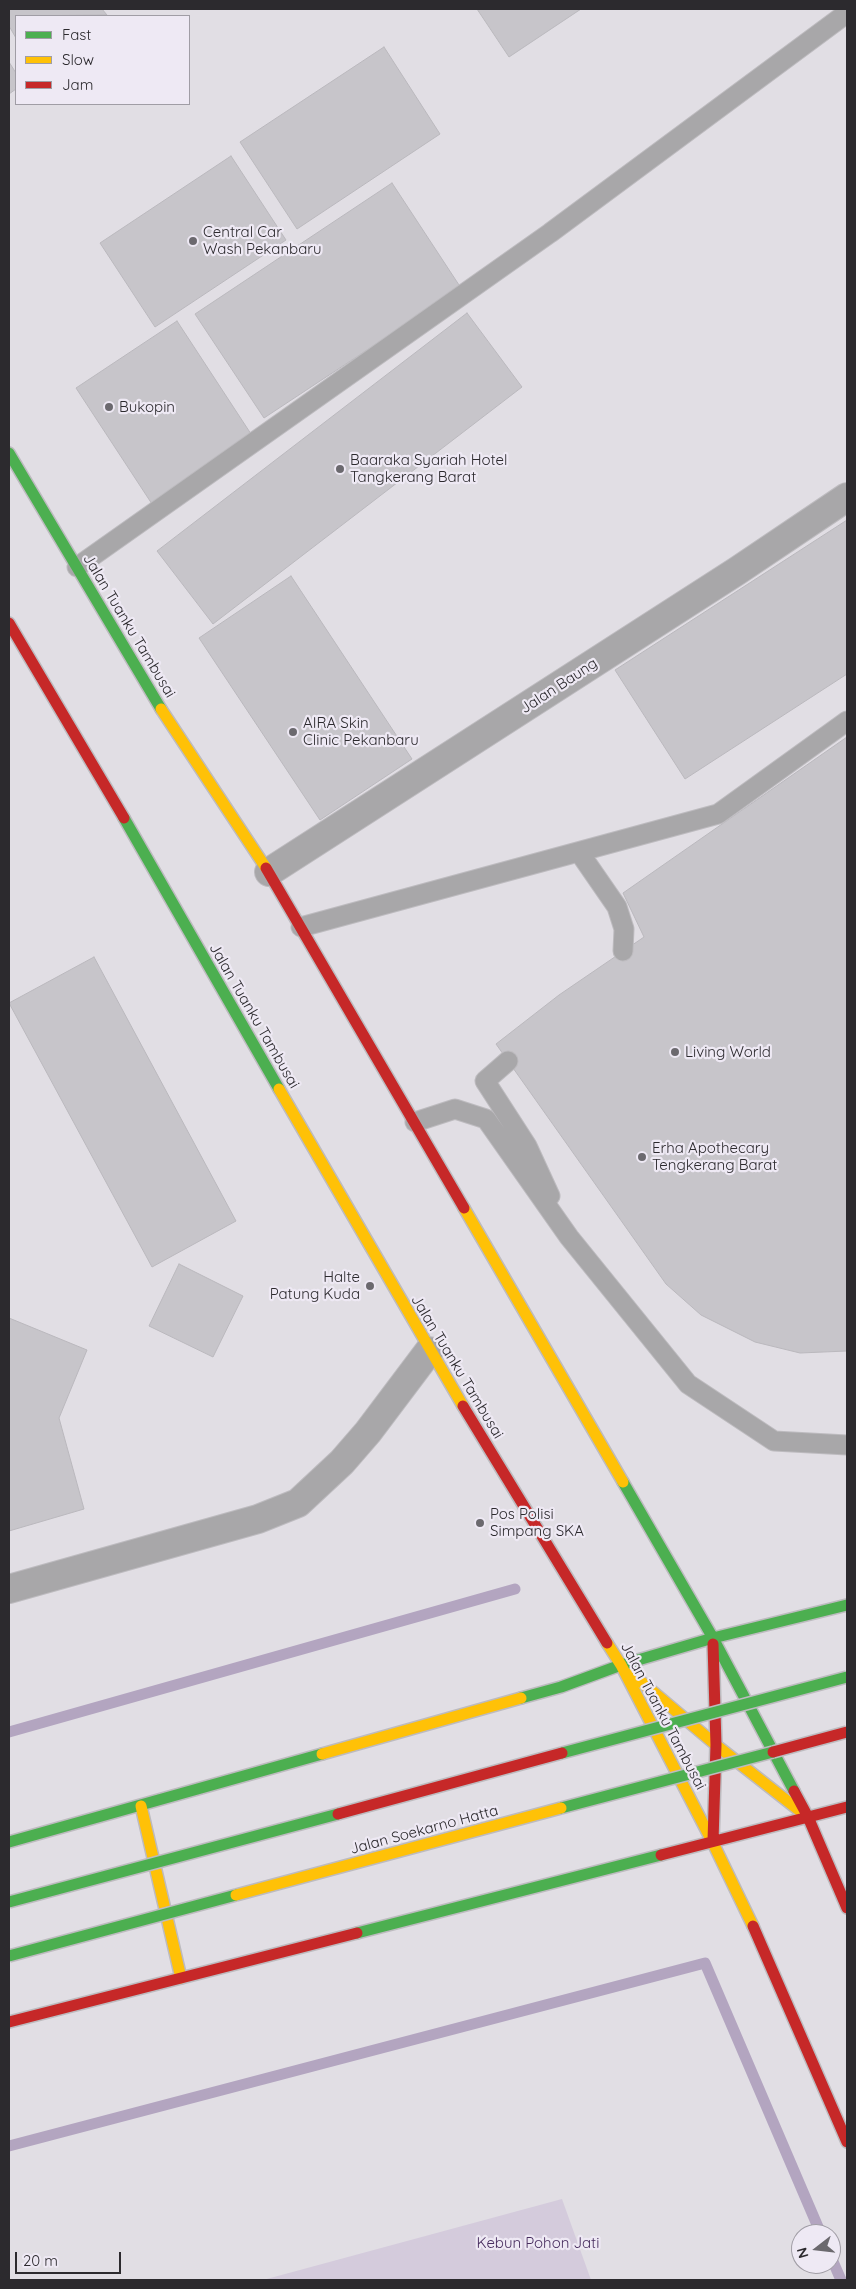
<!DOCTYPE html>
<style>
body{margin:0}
#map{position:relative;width:856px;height:2289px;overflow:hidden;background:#e1dee4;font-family:Quicksand,sans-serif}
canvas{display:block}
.frame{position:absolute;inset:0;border:10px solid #2c2a2e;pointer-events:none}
.legend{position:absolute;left:15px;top:15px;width:175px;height:90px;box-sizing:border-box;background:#eee9f4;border:1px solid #a09da5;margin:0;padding:6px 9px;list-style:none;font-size:15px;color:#2c2a2e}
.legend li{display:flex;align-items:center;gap:10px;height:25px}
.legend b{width:25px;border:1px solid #a09da5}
.north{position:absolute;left:791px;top:2224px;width:50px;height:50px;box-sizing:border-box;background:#eee9f4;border:1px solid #a09da5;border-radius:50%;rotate:254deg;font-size:14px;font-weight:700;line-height:20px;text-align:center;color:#2c2a2e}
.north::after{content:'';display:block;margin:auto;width:18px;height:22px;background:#6b696e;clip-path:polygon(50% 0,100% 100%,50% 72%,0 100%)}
.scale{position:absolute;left:15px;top:2252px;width:106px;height:22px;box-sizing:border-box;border:2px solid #2c2a2e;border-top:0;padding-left:6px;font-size:15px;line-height:18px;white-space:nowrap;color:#2c2a2e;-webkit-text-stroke:4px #eee9f4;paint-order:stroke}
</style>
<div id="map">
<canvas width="856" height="2289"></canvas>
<div class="frame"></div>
<ul class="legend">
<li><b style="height:6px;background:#4caf50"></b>Fast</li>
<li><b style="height:6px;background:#ffc107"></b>Slow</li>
<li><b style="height:6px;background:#c62828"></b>Jam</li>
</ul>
<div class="north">N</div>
<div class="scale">20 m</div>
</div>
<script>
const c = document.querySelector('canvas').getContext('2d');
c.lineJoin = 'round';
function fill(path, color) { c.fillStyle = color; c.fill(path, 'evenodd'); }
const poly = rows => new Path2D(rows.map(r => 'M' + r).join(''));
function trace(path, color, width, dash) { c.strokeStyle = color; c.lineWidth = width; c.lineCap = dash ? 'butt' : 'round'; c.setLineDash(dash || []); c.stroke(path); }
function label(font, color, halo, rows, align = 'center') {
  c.font = font + ' Quicksand,sans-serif'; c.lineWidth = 4.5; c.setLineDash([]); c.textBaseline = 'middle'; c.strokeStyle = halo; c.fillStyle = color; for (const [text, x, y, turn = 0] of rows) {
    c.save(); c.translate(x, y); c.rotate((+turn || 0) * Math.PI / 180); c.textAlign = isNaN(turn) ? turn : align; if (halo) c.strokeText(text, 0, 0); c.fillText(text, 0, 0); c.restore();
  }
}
const green = poly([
 [562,2199,591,2280,263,2280]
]);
const stream = poly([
 [9,1732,515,1589],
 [9,2146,705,1963,821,2234],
 [831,2257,841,2280]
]);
const building = poly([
 [9,9,102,9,107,15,16,16,16,38,9,26,9,9],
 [477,9,581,9,509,57,477,9],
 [384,47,440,134,297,229,240,142,384,47],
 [9,62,16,73,16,89,9,94,9,62],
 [231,156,286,240,155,327,100,243,231,156],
 [392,183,461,288,264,418,195,314,392,183],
 [467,313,522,387,213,624,157,551,467,313],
 [177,321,253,437,152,504,76,388,177,321],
 [847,520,847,674,685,779,615,670,847,520],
 [291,576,412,759,320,820,199,638,291,576],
 [847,737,847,1351,800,1353,755,1342,701,1315,666,1284,496,1044,559,995,644,937,623,893,847,737],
 [94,957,236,1221,152,1267,9,1003,94,957],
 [179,1264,243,1296,213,1357,149,1326,179,1264],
 [9,1318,87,1350,59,1418,84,1509,9,1531,9,1318]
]);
const lane = poly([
 [77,567,550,233,847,13],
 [579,852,617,907,624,929,623,951],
 [301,927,718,814,847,721],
 [508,1061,485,1081,527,1146,550,1196],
 [415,1122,455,1109,486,1119,569,1237,688,1384,774,1441,847,1445]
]);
const street = poly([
 [269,872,737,571,847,497],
 [9,1589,258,1519,298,1503,342,1462,368,1432,429,1351]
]);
const fast = poly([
 [9,453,161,709],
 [124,818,279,1089],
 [623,1482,713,1638,794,1791],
 [521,1698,561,1687,621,1665,713,1638,847,1605],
 [9,1842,322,1754],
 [357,1933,661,1855]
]);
const slow = poly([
 [161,709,266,868],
 [279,1089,463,1406],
 [464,1208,623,1482],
 [607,1643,621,1665,713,1843,753,1926],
 [632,1674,716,1745,800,1811],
 [322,1754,521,1698],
 [141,1806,181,1978]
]);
const jam = poly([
 [9,623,124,818],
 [266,868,464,1208],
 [463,1406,607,1643],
 [713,1644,716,1745,713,1841],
 [794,1791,808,1817,847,1908],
 [661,1855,847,1807],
 [753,1926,847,2142],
 [9,2022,357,1933]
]);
const fastBridge = poly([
 [562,1753,847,1677],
 [561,1808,773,1752],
 [9,1902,338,1814],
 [9,1956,236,1895]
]);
const slowBridge = poly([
 [236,1895,561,1808]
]);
const jamBridge = poly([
 [773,1752,847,1732],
 [338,1814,562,1753]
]);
const markers = [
 [193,241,5,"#6b696e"],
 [109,407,5,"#6b696e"],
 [340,469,5,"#6b696e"],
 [293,732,5,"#6b696e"],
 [675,1052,5,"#6b696e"],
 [642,1157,5,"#6b696e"],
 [370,1286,5,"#6b696e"],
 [480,1523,5,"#6b696e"]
];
const poiNames = [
 ["Central Car",203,232],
 ["Wash Pekanbaru",203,249],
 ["Bukopin",119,407],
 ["Baaraka Syariah Hotel",350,460],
 ["Tangkerang Barat",350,477],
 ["AIRA Skin",303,723],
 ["Clinic Pekanbaru",303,740],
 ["Living World",685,1052],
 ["Erha Apothecary",652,1148],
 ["Tengkerang Barat",652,1165],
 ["Halte",360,1277,"right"],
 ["Patung Kuda",360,1294,"right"],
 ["Pos Polisi",490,1514],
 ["Simpang SKA",490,1531]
];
const streetNames = [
 ["Jalan Tuanku Tambusai",129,626,59],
 ["Jalan Baung",559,686,-33],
 ["Jalan Tuanku Tambusai",254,1016,60],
 ["Jalan Tuanku Tambusai",457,1367,59],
 ["Jalan Tuanku Tambusai",663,1716,62],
 ["Jalan Soekarno Hatta",424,1830,-15]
];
const parkNames = [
 ["Kebun Pohon Jati",538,2243]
];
fill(green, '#d4cbdc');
trace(stream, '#b3a5c0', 11);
fill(building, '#c7c5ca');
trace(building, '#bab8bd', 1);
trace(lane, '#bdbbbf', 21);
trace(street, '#bdbbbf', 30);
trace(fast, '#bdbbbf', 14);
trace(slow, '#bdbbbf', 14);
trace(jam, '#bdbbbf', 14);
trace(lane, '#a8a7a9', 19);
trace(street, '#a8a7a9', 28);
trace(fast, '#4caf50', 11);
trace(slow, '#ffc107', 11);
trace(jam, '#c62828', 11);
trace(fastBridge, '#bdbbbf', 14, []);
trace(slowBridge, '#bdbbbf', 14, []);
trace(jamBridge, '#bdbbbf', 14, []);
trace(fastBridge, '#4caf50', 11);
trace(slowBridge, '#ffc107', 11);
trace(jamBridge, '#c62828', 11);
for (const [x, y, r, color] of markers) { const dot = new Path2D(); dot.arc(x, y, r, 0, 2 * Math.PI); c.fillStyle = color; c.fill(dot); trace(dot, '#eee9f4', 2); }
label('15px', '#2c2a2e', '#eee9f4', poiNames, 'left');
label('15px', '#2c2a2e', '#eee9f4', streetNames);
label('15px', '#482d5f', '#eee9f4', parkNames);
</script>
